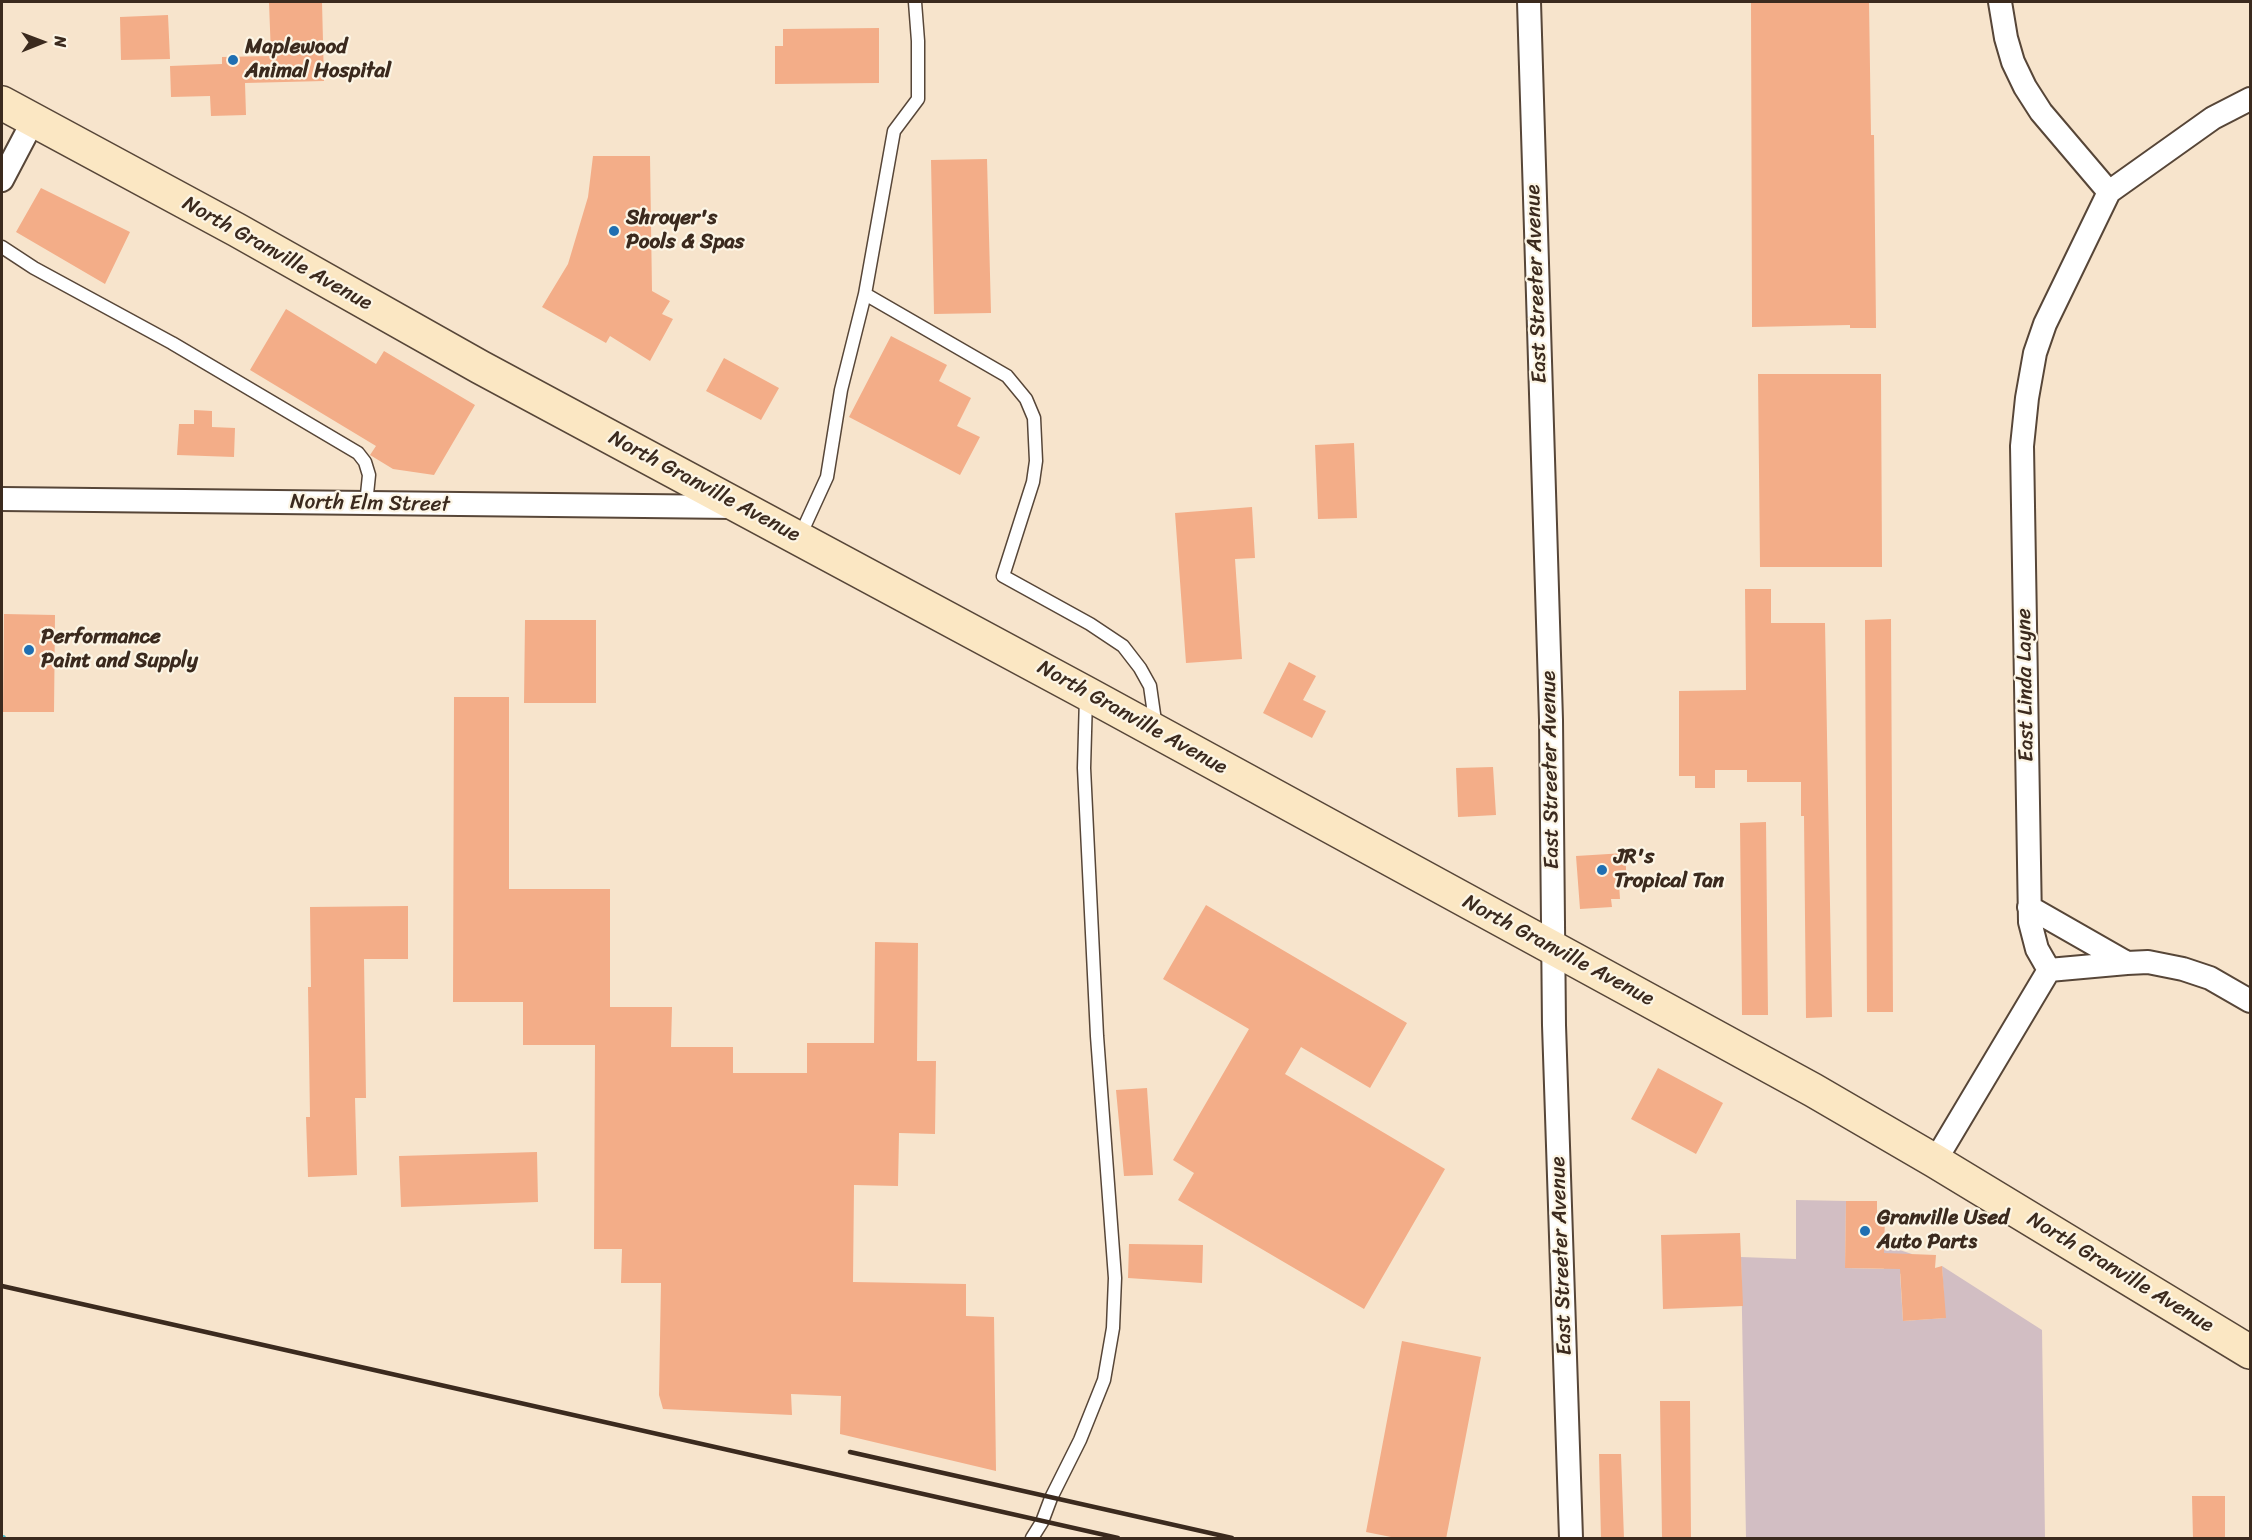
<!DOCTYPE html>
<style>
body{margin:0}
#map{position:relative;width:2252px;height:1540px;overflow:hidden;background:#f7e4cc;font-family:Sriracha,sans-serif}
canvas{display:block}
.frame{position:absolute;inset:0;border:3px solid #3b2a1e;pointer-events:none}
.north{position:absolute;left:12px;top:12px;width:60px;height:60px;-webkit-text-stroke:4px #fcf5e5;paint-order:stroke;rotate:89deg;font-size:16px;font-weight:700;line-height:24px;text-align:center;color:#3b2a1e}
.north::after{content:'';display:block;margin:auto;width:21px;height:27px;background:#3b2a1e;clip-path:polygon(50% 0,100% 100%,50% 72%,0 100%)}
</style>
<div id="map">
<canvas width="2252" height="1540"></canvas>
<div class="frame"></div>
<div class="north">N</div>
</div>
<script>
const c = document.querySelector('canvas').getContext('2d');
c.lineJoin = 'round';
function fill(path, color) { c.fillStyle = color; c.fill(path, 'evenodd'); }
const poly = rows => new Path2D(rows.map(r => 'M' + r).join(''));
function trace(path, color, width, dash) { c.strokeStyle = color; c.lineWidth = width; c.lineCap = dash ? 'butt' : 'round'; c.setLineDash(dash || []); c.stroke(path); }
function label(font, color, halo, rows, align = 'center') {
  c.font = font + ' Sriracha,sans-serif'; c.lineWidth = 4.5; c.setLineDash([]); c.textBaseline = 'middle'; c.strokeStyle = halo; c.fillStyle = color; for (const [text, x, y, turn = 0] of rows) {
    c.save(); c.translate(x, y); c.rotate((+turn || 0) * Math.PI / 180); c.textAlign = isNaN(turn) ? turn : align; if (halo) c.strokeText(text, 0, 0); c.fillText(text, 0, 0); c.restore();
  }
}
const industrial = poly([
 [1796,1200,1846,1201,1845,1268,1884,1269,1884,1245,1912,1254,1912,1269,1900,1274,1903,1321,1945,1318,1942,1266,2042,1330,2045,1538,1746,1538,1741,1257,1796,1259]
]);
const stream = poly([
 [2,1538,3,1538]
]);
const building = poly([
 [269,2,322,2,324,81,245,83,246,115,211,116,210,96,171,97,170,66,222,64,222,57,271,56],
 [1751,2,1869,2,1871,135,1874,135,1876,328,1850,328,1850,325,1752,327],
 [168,15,170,59,121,60,120,17],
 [879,28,879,83,775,84,775,46,783,46,783,29],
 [593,156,650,156,652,291,670,301,662,314,673,319,650,361,610,336,606,343,542,307,568,264,588,197],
 [987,159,991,313,934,314,931,160],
 [41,188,130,232,105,284,16,232],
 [286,309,376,364,384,351,475,405,434,475,393,469,370,455,376,446,250,370],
 [891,336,947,365,939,381,971,398,957,426,980,437,960,475,849,417],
 [724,358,779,388,761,420,706,391],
 [1758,374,1881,374,1882,567,1760,567],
 [194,410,212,411,212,427,235,428,234,457,177,455,179,424,194,424],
 [1354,443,1357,518,1318,519,1315,445],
 [1252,507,1255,558,1235,559,1242,659,1186,663,1175,513],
 [1745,589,1771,589,1771,623,1825,623,1832,1017,1806,1018,1804,816,1801,816,1801,782,1747,782,1747,770,1715,770,1715,788,1695,788,1695,776,1679,776,1679,691,1746,690],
 [4,614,55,615,54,712,3,712],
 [1891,619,1893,1012,1867,1012,1865,620],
 [525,620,596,620,596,703,524,703],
 [1289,662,1316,676,1303,700,1326,711,1312,738,1263,713],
 [454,697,509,697,509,889,610,889,610,1007,672,1007,671,1047,733,1047,733,1073,807,1073,807,1043,874,1043,875,942,918,943,917,1061,936,1061,935,1134,899,1133,898,1186,854,1185,853,1282,966,1284,966,1316,994,1317,996,1471,840,1434,841,1396,791,1394,792,1415,663,1409,659,1395,661,1283,621,1283,622,1249,594,1249,595,1045,523,1045,523,1002,453,1002],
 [1493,767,1496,815,1458,817,1456,768],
 [1766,822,1768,1015,1742,1015,1740,823],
 [1625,853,1627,884,1619,884,1620,899,1611,899,1612,907,1580,909,1576,856],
 [1206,905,1407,1023,1370,1088,1301,1047,1285,1074,1445,1169,1364,1309,1178,1200,1194,1173,1173,1160,1249,1029,1163,979],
 [408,906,408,959,364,959,366,1098,355,1098,357,1175,308,1177,306,1117,310,1117,308,987,311,987,310,907],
 [1658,1068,1723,1103,1696,1154,1631,1119],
 [1147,1088,1153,1175,1124,1176,1116,1090],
 [537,1152,538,1202,401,1207,399,1156],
 [1846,1201,1877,1201,1877,1218,1885,1216,1884,1253,1936,1255,1935,1268,1942,1266,1946,1318,1903,1321,1900,1269,1845,1268],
 [1740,1233,1743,1306,1663,1309,1661,1235],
 [1129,1244,1203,1245,1202,1283,1128,1278],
 [1402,1341,1481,1357,1446,1539,1401,1539,1366,1532],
 [1660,1401,1690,1401,1691,1539,1662,1539],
 [1599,1454,1621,1454,1624,1539,1601,1539],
 [2192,1496,2225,1496,2225,1539,2193,1539]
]);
const lane = poly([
 [2,247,34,268,172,343,358,453,365,462,369,475,366,504],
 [865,294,1007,376,1026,399,1034,418,1036,461,1033,482,1003,576,1090,624,1123,646,1140,668,1150,686,1156,728],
 [800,536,827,477,841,390,865,294,894,131,918,99,918,41,915,2],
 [1032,1538,1042,1522,1051,1498,1080,1440,1104,1380,1113,1328,1115,1278,1097,1036,1084,768,1086,697]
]);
const street = poly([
 [1529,2,1551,720,1554,1025,1571,1538],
 [2000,2,2006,38,2013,62,2025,87,2041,112,2109,192],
 [2,180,33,121],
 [2,499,735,507],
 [2029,907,2127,963,2148,962,2183,969,2210,978,2250,1001],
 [2049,970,2127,963],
 [1935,1161,2049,970,2037,949,2030,922,2022,446,2027,398,2035,353,2045,324,2109,192,2213,118,2250,99]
]);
const secondary = poly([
 [2,103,237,230,480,367,1086,693,1813,1090,1935,1161,2250,1352]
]);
const rail = poly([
 [2,1286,1118,1538],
 [850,1452,1232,1538]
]);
const markers = [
 [233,60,6,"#1f6fb2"],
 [614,231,6,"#1f6fb2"],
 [29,650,6,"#1f6fb2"],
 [1602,870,6,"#1f6fb2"],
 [1865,1231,6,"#1f6fb2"]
];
const poiNames = [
 ["Maplewood",245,48],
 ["Animal Hospital",245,72],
 ["Shroyer's",626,219],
 ["Pools & Spas",626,243],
 ["Performance",41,638],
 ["Paint and Supply",41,662],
 ["JR's",1614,858],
 ["Tropical Tan",1614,882],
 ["Granville Used",1877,1219],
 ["Auto Parts",1877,1243]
];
const streetNames = [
 ["North Granville Avenue",277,254,29],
 ["East Streeter Avenue",1537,284,-92],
 ["North Granville Avenue",704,487,28],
 ["North Elm Street",370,504,1],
 ["East Linda Layne",2026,685,-91],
 ["North Granville Avenue",1132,718,29],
 ["East Streeter Avenue",1551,770,-91],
 ["North Granville Avenue",1558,951,28],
 ["East Streeter Avenue",1562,1256,-92],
 ["North Granville Avenue",2120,1273,31]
];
fill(industrial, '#d2bec3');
trace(stream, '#4ebbc9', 6);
fill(building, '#f3ad88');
trace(lane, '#574638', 15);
trace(street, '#574638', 26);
trace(secondary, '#574638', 36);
trace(lane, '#fff', 12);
trace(street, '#fff', 22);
trace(secondary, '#fbe7c3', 33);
trace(rail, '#3b2a1e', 4.5);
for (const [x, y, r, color] of markers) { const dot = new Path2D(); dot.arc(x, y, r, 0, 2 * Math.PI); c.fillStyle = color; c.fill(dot); trace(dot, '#fcf5e5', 2); }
label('bold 21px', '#3b2a1e', '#fcf5e5', poiNames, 'left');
label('21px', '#3b2a1e', '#fcf5e5', streetNames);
</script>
